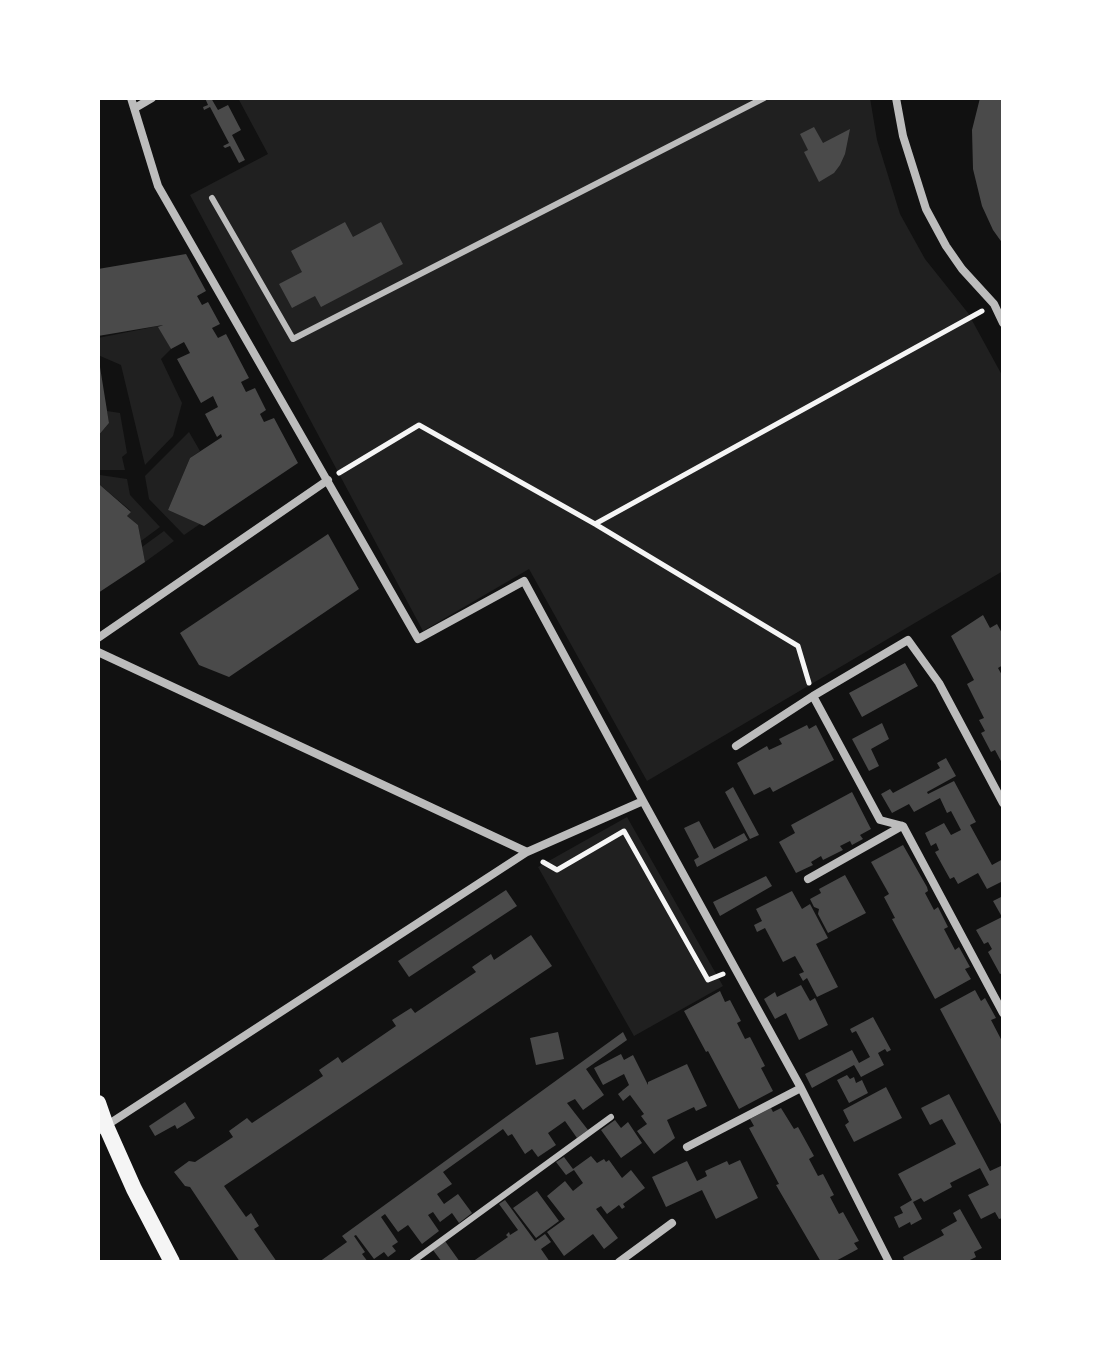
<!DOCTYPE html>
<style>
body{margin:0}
#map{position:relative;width:1101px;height:1360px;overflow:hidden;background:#111;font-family:Poppins,sans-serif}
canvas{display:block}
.frame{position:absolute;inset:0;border:100px solid #fff;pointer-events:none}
</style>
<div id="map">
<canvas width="1101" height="1360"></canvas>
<div class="frame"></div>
</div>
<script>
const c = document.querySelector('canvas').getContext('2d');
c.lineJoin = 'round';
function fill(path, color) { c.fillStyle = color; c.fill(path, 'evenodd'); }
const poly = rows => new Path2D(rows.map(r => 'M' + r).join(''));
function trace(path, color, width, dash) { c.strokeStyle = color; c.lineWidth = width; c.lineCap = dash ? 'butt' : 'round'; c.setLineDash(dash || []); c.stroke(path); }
const green = poly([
 [238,98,870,98,877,140,900,214,925,259,968,313,1003,377,1003,571,647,781,529,569,423,631,190,195,268,154],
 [163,325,159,327,171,349,161,359,182,403,173,436,145,465,121,365,98,355,98,338],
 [107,411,120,413,127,453,122,457,125,470,98,470,98,436,109,423],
 [189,432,200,451,190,458,168,510,200,524,184,535,149,499,145,476],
 [100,475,127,479,130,495,160,527,141,541,138,525,127,516,131,511,100,485,98,486,98,476],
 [164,531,174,541,145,562,142,547],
 [627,817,723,986,634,1036,538,867]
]);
const building = poly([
 [205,98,211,98,218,110,228,105,241,130,232,135,245,160,239,163,230,146,225,148,223,146,229,143,210,107,204,110,203,107,208,105],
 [980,98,1003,98,1003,244,993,230,982,206,973,169,972,130],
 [814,127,823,143,850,129,845,154,840,165,834,173,819,182,804,152,808,150,800,134],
 [345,222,353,237,381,222,403,264,321,307,315,296,292,308,279,284,302,272,291,251],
 [186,254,206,291,197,296,202,305,208,302,220,324,212,328,218,338,226,334,249,378,241,382,246,392,255,388,266,410,260,414,264,422,274,418,298,463,204,526,168,510,190,458,222,437,221,434,217,437,205,414,218,407,213,396,201,403,177,359,190,353,184,342,171,349,158,327,163,325,98,336,98,269],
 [100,367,109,423,98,436,98,368],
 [100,485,131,512,127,516,138,525,145,562,98,593,98,486],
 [328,534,359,589,229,677,199,665,180,633],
 [983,615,990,628,997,624,1003,635,1003,665,998,668,1003,677,1003,765,995,750,991,752,981,733,985,731,979,720,984,718,967,684,974,680,951,636],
 [905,663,918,686,862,717,849,693],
 [882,723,889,739,871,749,879,766,869,771,852,739],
 [807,725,809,729,816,725,834,760,773,792,770,787,754,795,737,763,767,746,769,750,782,744,779,739],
 [946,758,956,776,927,792,928,794,954,781,976,822,970,825,992,865,1003,859,1003,881,987,889,978,873,958,884,954,877,950,879,935,852,939,850,936,843,931,846,925,833,944,823,951,835,961,830,951,811,947,813,940,798,914,812,909,804,892,813,881,794,890,789,893,793,940,768,937,763],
 [733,787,759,835,750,839,725,792],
 [852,792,871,829,860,835,863,839,852,845,850,841,840,846,843,850,823,860,821,856,811,862,813,865,796,873,779,842,795,833,791,825],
 [699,821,714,849,744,833,748,840,697,867,694,860,699,857,684,828],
 [903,845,927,887,928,891,925,893,934,910,938,907,948,927,944,929,955,950,959,947,970,967,965,969,971,979,935,999,892,919,895,918,884,897,889,894,871,862],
 [845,875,866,913,828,933,818,914,819,909,814,907,810,899,821,893,819,889],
 [766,876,772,886,720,916,713,902],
 [506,890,517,906,409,977,398,961],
 [792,891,802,909,810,904,828,938,816,944,838,987,817,997,807,978,803,981,799,974,804,972,795,956,783,962,765,928,757,932,754,925,762,921,756,909],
 [1003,896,1003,973,1000,974,988,952,992,949,988,942,984,944,976,930,1002,917,993,901],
 [531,935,552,966,224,1186,246,1217,251,1213,259,1226,254,1229,277,1262,240,1262,190,1187,185,1186,174,1172,189,1161,195,1162,233,1137,229,1131,247,1118,252,1123,323,1076,319,1070,338,1057,342,1063,396,1026,392,1020,411,1008,415,1013,476,972,472,967,491,954,494,960],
 [801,985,810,1001,815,998,828,1025,799,1040,786,1013,775,1019,764,999,775,992,777,997],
 [975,990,981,1001,985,998,996,1018,991,1020,1003,1043,1003,1128,940,1009],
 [720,991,725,1002,730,1000,741,1021,737,1023,745,1039,750,1037,763,1062,765,1066,761,1068,773,1091,739,1109,708,1051,706,1052,684,1011],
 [873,1017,891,1050,887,1052,885,1049,878,1053,884,1065,861,1077,854,1065,812,1088,805,1074,852,1050,859,1063,870,1057,856,1031,852,1033,850,1029],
 [558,1032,564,1059,536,1065,530,1038],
 [623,1032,627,1040,586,1069,604,1095,583,1110,575,1099,567,1103,588,1130,577,1138,565,1121,548,1133,556,1145,538,1157,532,1149,525,1154,512,1134,508,1136,503,1129,443,1172,452,1184,437,1194,444,1204,458,1194,472,1213,459,1223,452,1213,440,1222,433,1212,428,1215,439,1231,422,1244,408,1225,398,1232,385,1214,381,1217,398,1242,392,1246,396,1251,388,1257,384,1252,374,1259,356,1235,354,1236,365,1252,362,1254,368,1262,319,1262,347,1242,342,1236],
 [621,1054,624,1060,633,1055,648,1085,648,1082,687,1064,707,1106,696,1111,694,1107,667,1120,675,1138,654,1154,637,1131,647,1124,641,1116,644,1114,630,1095,623,1101,618,1094,629,1085,624,1074,603,1085,594,1068],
 [847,1075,850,1079,854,1077,856,1083,862,1080,868,1093,849,1103,837,1080],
 [886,1087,902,1118,854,1142,845,1125,849,1122,843,1110],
 [949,1094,990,1171,1003,1165,1003,1218,999,1219,995,1212,981,1219,968,1195,989,1185,980,1168,950,1183,952,1187,924,1202,921,1198,913,1202,922,1219,911,1225,910,1222,899,1228,894,1217,903,1213,900,1207,912,1200,898,1174,956,1144,942,1119,930,1125,921,1108],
 [185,1102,195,1118,177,1129,175,1125,155,1136,149,1126],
 [771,1108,773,1112,781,1108,794,1129,798,1127,814,1156,809,1159,818,1176,823,1174,834,1195,830,1197,839,1214,843,1212,859,1241,854,1243,858,1249,834,1262,821,1262,776,1185,779,1184,749,1128,754,1126,750,1119],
 [615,1120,621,1128,628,1122,642,1143,621,1158,601,1130],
 [591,1156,597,1163,604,1159,606,1162,609,1160,622,1178,631,1170,645,1188,623,1204,625,1207,622,1209,619,1205,607,1214,601,1206,596,1209,618,1238,604,1249,593,1234,564,1256,547,1232,565,1219,547,1196,565,1181,573,1191,583,1183,574,1170,566,1175,556,1162,564,1157,573,1169],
 [740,1160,758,1198,716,1219,702,1190,666,1207,652,1177,687,1161,697,1181,707,1176,705,1171,727,1161,729,1165],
 [537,1191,559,1221,536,1238,513,1208],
 [505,1200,535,1241,545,1234,551,1242,541,1249,550,1262,472,1262,508,1237,506,1235,509,1232,510,1235,518,1230,499,1204],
 [960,1209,982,1248,974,1252,976,1257,966,1262,905,1262,903,1257,944,1235,941,1230,957,1221,953,1213],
 [445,1241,460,1262,442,1262,433,1250]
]);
const path = poly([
 [339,473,419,425,595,524,798,646,809,683],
 [595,524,982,311],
 [543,862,557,870,624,831,708,980,723,974]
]);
const service = poly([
 [212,198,293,339,764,98],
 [412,1262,611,1117]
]);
const minor = poly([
 [131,98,158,186,418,639,524,581,643,801,801,1088,889,1262],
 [896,98,903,136,926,209,946,246,962,269,994,304,1003,323],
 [135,108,152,98],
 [98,638,328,480],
 [98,652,527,852],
 [813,696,880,820,903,826,1003,1013],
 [736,746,813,696,908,640,939,683,1003,803],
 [808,879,902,826],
 [98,1131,527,852,643,801],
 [687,1147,801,1088],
 [619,1262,672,1223]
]);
const secondary = poly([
 [98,1103,106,1126,134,1189,172,1262]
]);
fill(green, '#202020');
fill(building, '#4a4a4a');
trace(path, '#f5f5f5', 5);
trace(service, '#bcbcbc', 6);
trace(minor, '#bcbcbc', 8);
trace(secondary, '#f5f5f5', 16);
</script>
